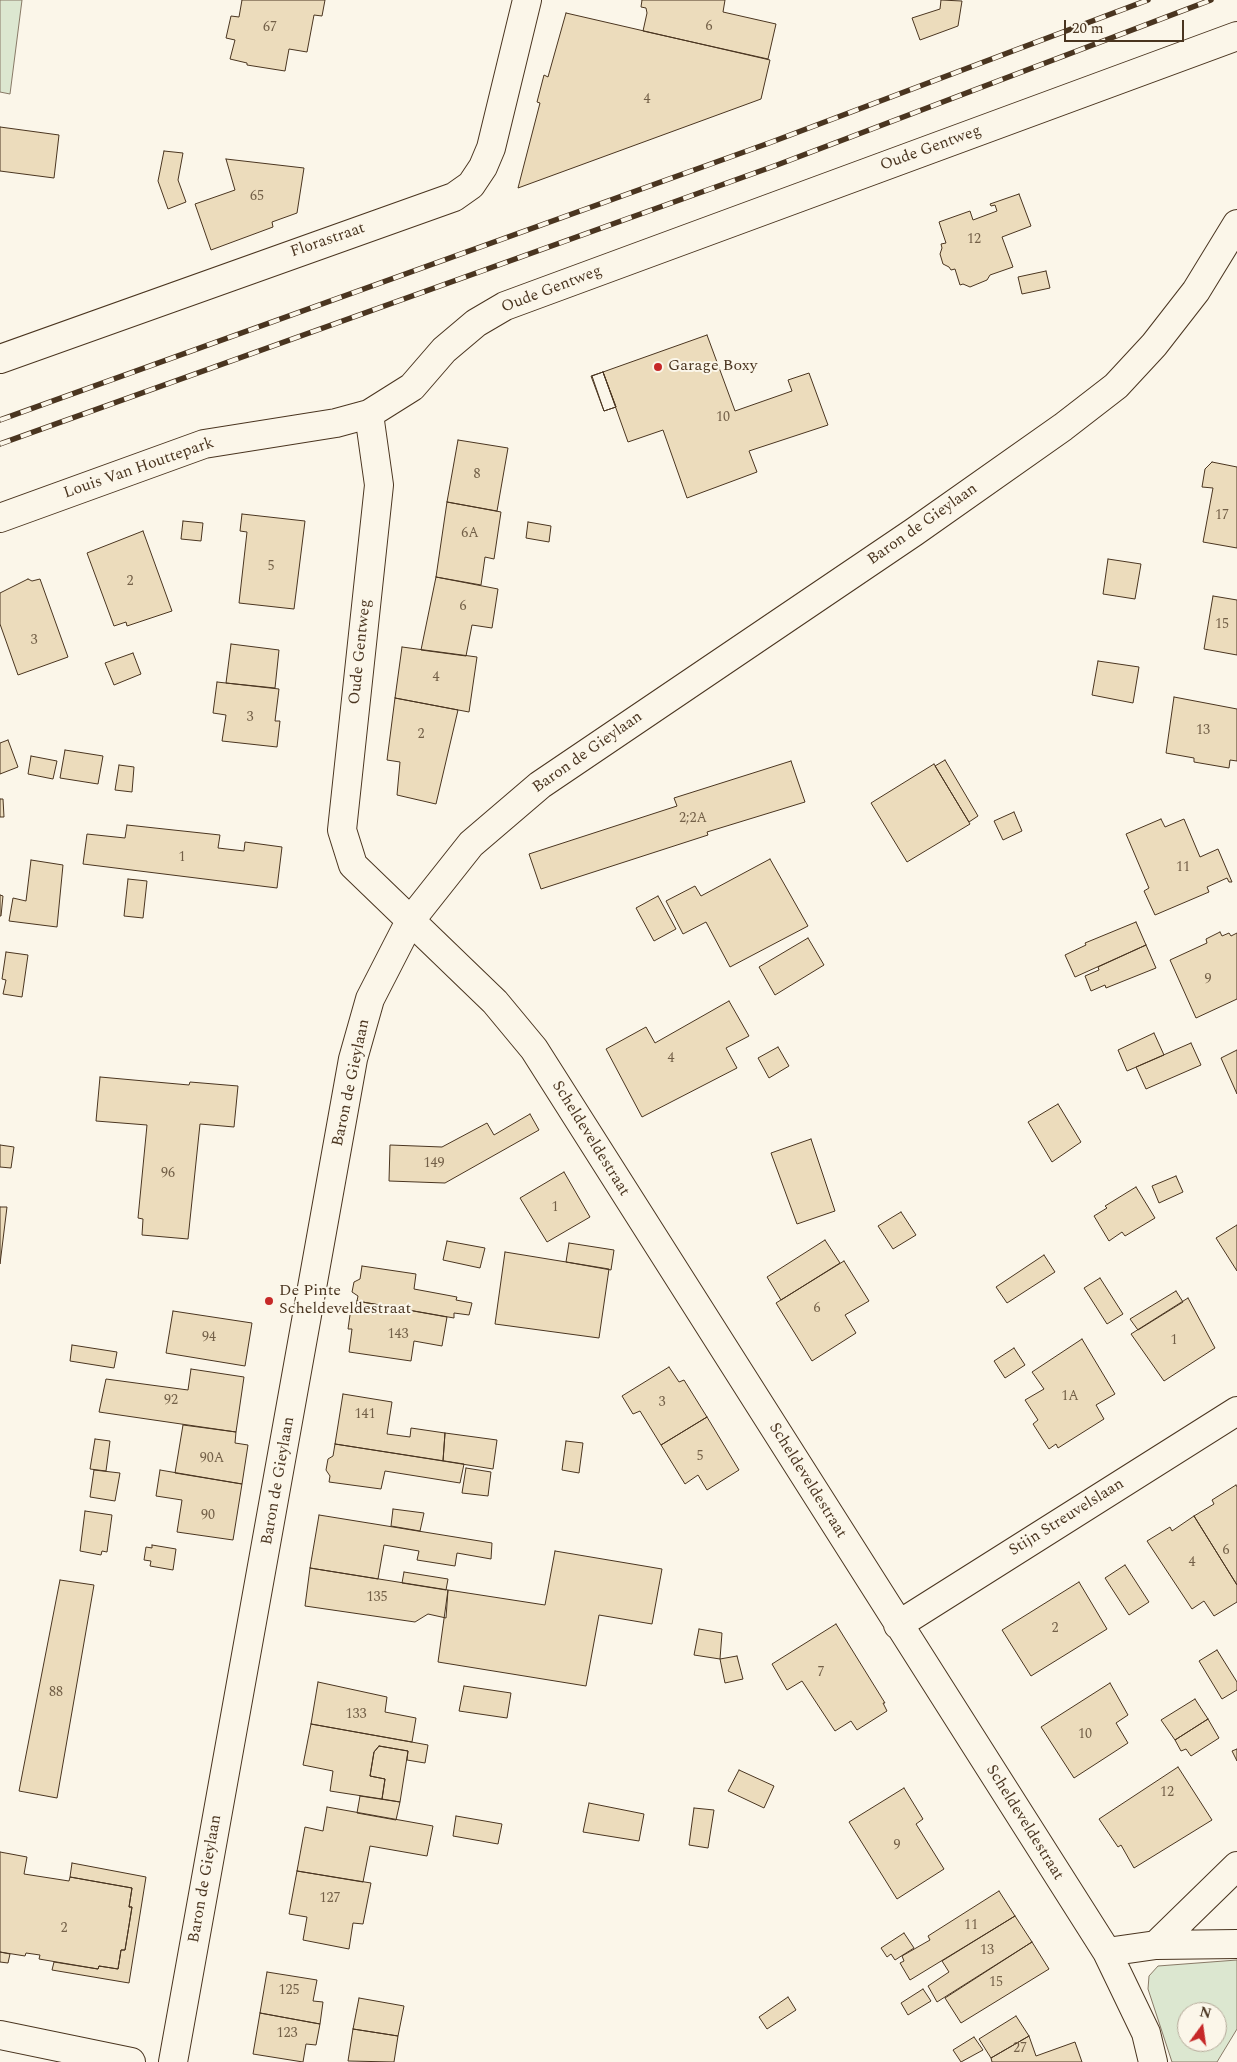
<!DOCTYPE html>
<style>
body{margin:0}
#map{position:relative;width:1237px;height:2062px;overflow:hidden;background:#fbf6e9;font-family:Spectral,serif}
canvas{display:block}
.north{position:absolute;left:1177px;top:2002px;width:50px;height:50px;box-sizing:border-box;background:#fbf6e9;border:1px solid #b4a999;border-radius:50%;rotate:14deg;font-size:14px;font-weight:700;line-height:20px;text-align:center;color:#4a3520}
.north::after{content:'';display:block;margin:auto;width:18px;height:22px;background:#c62828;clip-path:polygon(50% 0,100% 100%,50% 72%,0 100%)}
.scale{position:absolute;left:1064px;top:20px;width:120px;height:22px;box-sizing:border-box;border:2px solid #4a3520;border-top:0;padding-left:6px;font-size:15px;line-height:18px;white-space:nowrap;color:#4a3520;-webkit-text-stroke:4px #fbf6e9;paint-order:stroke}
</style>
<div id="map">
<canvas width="1237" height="2062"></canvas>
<div class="north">N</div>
<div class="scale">20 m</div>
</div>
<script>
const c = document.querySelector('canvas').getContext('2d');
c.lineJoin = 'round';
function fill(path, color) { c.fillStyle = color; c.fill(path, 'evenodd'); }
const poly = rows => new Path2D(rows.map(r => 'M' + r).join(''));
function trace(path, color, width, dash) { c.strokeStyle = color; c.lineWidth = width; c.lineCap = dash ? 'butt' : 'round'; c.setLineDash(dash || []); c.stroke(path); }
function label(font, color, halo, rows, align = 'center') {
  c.font = font + ' Spectral,serif'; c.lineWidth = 4; c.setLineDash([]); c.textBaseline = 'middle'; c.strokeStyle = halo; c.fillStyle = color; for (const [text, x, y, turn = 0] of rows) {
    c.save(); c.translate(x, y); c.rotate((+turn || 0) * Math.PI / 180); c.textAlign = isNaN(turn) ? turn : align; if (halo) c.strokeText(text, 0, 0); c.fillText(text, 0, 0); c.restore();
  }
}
const green = poly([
 [0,0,22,0,10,94,0,92,0,0],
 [1237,1960,1237,2029,1217,2062,1172,2062,1148,1989,1149,1976,1158,1966,1237,1960],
 [1187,2012,1217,2012,1217,2042,1187,2042,1187,2012]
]);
const building = poly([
 [242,0,325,0,322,16,314,15,307,52,289,49,285,71,247,65,247,63,230,59,235,40,226,38,231,16,239,17,242,0],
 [642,0,725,0,723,12,776,24,768,59,643,31,647,13,646,8,641,7,642,0],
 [941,0,962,1,958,26,920,40,912,18,940,9,941,0],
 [566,13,770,60,761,99,518,188,540,103,537,102,544,75,548,77,566,13],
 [0,127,59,135,54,178,0,171,0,127],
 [164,151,183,153,178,180,186,202,168,209,158,181,164,151],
 [226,159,304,168,297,213,272,222,273,227,211,250,195,204,235,190,226,159],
 [1019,194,1031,226,1002,237,1013,267,990,275,987,280,970,287,963,284,960,285,955,269,951,270,949,267,943,264,940,254,942,248,941,244,946,243,939,222,970,211,973,220,997,211,995,205,991,206,990,204,1019,194],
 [1046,271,1050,288,1022,294,1018,277,1046,271],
 [707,335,735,411,792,391,788,380,809,373,828,425,749,451,757,472,687,498,663,430,628,442,603,372,707,335],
 [603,372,616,407,604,411,591,376,603,372],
 [603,372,616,407,604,411,592,376,603,372],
 [458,440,508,448,497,511,447,502,458,440],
 [1212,462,1237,467,1237,548,1203,542,1213,488,1202,487,1205,469,1212,462],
 [447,502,501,512,494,559,485,557,481,585,436,577,447,502],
 [242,514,305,521,294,609,239,603,247,532,240,531,242,514],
 [183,521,203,523,201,541,181,539,183,521],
 [528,522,551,526,549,542,526,538,528,522],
 [143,531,172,611,127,626,126,622,114,626,87,553,143,531],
 [1108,559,1141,564,1135,599,1103,594,1108,559],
 [436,577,498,589,492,628,472,625,466,656,421,650,436,577],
 [28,579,32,581,40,579,68,657,18,675,0,624,0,593,28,579],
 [1213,596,1237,600,1237,655,1204,649,1213,596],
 [231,644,279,650,275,688,226,683,231,644],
 [402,647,477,657,469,712,395,698,402,647],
 [133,653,141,674,114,685,105,663,133,653],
 [1098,661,1139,667,1133,703,1092,695,1098,661],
 [217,682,279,689,275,721,280,721,277,747,222,741,226,715,213,713,217,682],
 [1174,697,1237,709,1237,761,1230,760,1229,768,1194,762,1194,758,1166,753,1174,697],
 [395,698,458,710,436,804,397,795,400,762,387,760,395,698],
 [8,740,18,767,0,774,0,743,8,740],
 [65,750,103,756,98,784,60,778,65,750],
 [31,756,57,761,53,779,28,774,31,756],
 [945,760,978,816,969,822,935,766,945,760],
 [791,761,805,802,707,832,708,835,541,889,529,854,677,806,674,798,791,761],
 [934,764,970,824,907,862,871,803,934,764],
 [119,765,134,767,132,792,115,790,119,765],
 [0,799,3,799,4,817,0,817,0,799],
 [1014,812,1022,831,1003,840,994,821,1014,812],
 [1161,819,1165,827,1184,819,1200,857,1218,849,1232,882,1229,882,1227,878,1207,887,1209,892,1155,915,1144,891,1149,888,1126,834,1161,819],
 [127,825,220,835,218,848,244,851,245,842,282,847,277,888,83,864,87,834,125,838,127,825],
 [770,859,808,926,730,967,706,922,683,934,666,901,695,886,701,896,770,859],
 [31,860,63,865,57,927,9,921,13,898,26,901,31,860],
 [128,879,147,881,143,918,124,916,128,879],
 [0,895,3,896,1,916,0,916,0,895],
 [658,896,676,929,654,941,636,908,658,896],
 [1136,922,1146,945,1075,977,1065,955,1086,945,1085,943,1136,922],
 [1220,932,1222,936,1229,933,1231,936,1237,933,1237,999,1196,1018,1170,960,1207,943,1206,939,1220,932],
 [808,938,824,965,775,995,759,967,808,938],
 [1146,945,1156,968,1106,988,1105,985,1091,991,1085,976,1099,970,1098,967,1146,945],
 [6,952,28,955,22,997,3,994,6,980,2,979,6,952],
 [729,1001,749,1036,726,1048,737,1068,642,1117,606,1049,646,1027,655,1043,729,1001],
 [1154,1033,1164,1055,1127,1071,1118,1050,1154,1033],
 [1191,1043,1201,1065,1146,1089,1136,1067,1191,1043],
 [778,1047,789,1066,769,1078,758,1058,778,1047],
 [1237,1050,1237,1094,1221,1058,1237,1050],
 [100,1077,189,1085,190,1082,238,1086,234,1127,200,1124,188,1239,142,1235,143,1219,138,1218,147,1125,96,1121,100,1077],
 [1058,1104,1081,1142,1052,1162,1028,1122,1058,1104],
 [530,1114,539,1130,445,1183,389,1181,390,1145,442,1147,487,1123,494,1135,530,1114],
 [811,1139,835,1211,797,1224,771,1153,811,1139],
 [0,1145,14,1147,11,1168,0,1167,0,1145],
 [564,1172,590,1217,547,1242,520,1198,564,1172],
 [1176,1176,1183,1192,1159,1203,1152,1186,1176,1176],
 [1136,1187,1155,1218,1125,1236,1122,1232,1109,1241,1094,1216,1107,1208,1105,1206,1136,1187],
 [0,1207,7,1207,0,1264,0,1207],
 [901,1212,916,1235,893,1249,878,1226,901,1212],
 [1237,1225,1237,1271,1216,1238,1237,1225],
 [825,1240,840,1263,781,1300,767,1277,825,1240],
 [447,1241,485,1248,480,1268,443,1260,447,1241],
 [569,1243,614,1250,611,1270,566,1262,569,1243],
 [505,1252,609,1269,599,1338,495,1324,505,1252],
 [1044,1255,1055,1272,1007,1303,996,1287,1044,1255],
 [844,1261,869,1301,845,1315,856,1333,812,1361,776,1303,844,1261],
 [362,1266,416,1274,414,1289,457,1297,456,1300,472,1303,469,1315,454,1313,454,1318,357,1301,358,1296,352,1292,354,1282,360,1279,362,1266],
 [1100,1278,1123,1314,1107,1324,1084,1288,1100,1278],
 [1176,1291,1183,1302,1138,1330,1130,1319,1176,1291],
 [1188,1298,1215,1348,1164,1381,1131,1334,1188,1298],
 [357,1301,447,1317,442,1346,414,1341,411,1361,349,1352,352,1329,348,1329,351,1308,356,1308,357,1301],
 [173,1311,252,1323,245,1366,166,1353,173,1311],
 [1082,1339,1115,1394,1096,1405,1104,1419,1058,1448,1056,1444,1049,1449,1033,1424,1038,1420,1025,1400,1044,1389,1032,1372,1082,1339],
 [72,1345,117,1352,114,1368,70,1361,72,1345],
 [1014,1348,1025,1365,1005,1378,994,1361,1014,1348],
 [669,1367,679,1382,684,1380,707,1417,661,1445,640,1411,633,1414,622,1396,669,1367],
 [191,1369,244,1377,236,1432,99,1412,106,1379,188,1390,191,1369],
 [343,1394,392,1402,387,1434,410,1437,411,1428,445,1433,443,1461,335,1444,343,1394],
 [707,1417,739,1470,707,1490,698,1475,685,1484,661,1445,707,1417],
 [183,1425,236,1432,235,1443,248,1445,242,1484,175,1473,183,1425],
 [445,1433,497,1440,493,1469,443,1461,445,1433],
 [95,1439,110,1441,106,1471,90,1469,95,1439],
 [566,1441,583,1443,579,1473,562,1470,566,1441],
 [335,1444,464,1464,460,1483,385,1471,381,1489,329,1482,330,1476,326,1470,328,1459,333,1456,335,1444],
 [466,1468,491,1472,488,1496,462,1493,466,1468],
 [94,1470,120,1473,115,1501,90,1497,94,1470],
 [160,1470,242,1484,233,1540,177,1532,182,1500,156,1496,160,1470],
 [1236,1485,1237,1487,1237,1585,1194,1516,1214,1504,1212,1500,1236,1485],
 [393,1509,424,1513,420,1531,391,1526,393,1509],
 [85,1511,112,1515,107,1552,102,1551,101,1555,80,1551,85,1511],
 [319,1515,492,1543,491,1559,457,1553,455,1566,417,1560,419,1551,384,1545,378,1579,310,1568,319,1515],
 [1194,1516,1237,1585,1237,1602,1214,1616,1204,1601,1192,1609,1147,1541,1170,1527,1172,1531,1194,1516],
 [152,1545,176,1549,173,1570,150,1566,151,1561,144,1560,146,1547,152,1548,152,1545],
 [555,1551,662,1569,652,1624,599,1615,586,1686,438,1662,448,1590,545,1605,555,1551],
 [1125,1565,1149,1602,1129,1615,1105,1578,1125,1565],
 [310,1568,448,1590,446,1618,428,1614,415,1622,305,1606,310,1568],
 [404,1572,448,1579,446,1590,402,1583,404,1572],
 [60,1580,94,1585,57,1798,19,1791,60,1580],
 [1079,1582,1107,1629,1031,1676,1002,1630,1079,1582],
 [836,1624,885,1703,883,1703,887,1711,857,1730,851,1721,835,1731,802,1681,787,1690,772,1664,836,1624],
 [699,1629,722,1633,720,1659,694,1655,699,1629],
 [1217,1650,1237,1682,1237,1690,1222,1699,1199,1661,1217,1650],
 [737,1656,743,1679,725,1683,720,1659,737,1656],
 [318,1682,387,1697,385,1712,416,1718,412,1742,311,1724,318,1682],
 [1110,1683,1128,1715,1116,1723,1128,1743,1074,1778,1041,1727,1110,1683],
 [464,1686,511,1693,507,1718,459,1711,464,1686],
 [1195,1699,1208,1719,1175,1740,1161,1720,1195,1699],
 [1208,1719,1219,1738,1191,1756,1186,1749,1181,1751,1175,1740,1208,1719],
 [311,1724,428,1745,425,1763,407,1760,408,1751,379,1746,374,1752,370,1776,385,1779,382,1799,330,1791,333,1771,303,1765,311,1724],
 [379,1746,408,1751,400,1802,382,1799,385,1779,370,1776,374,1752,379,1746],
 [1237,1749,1237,1761,1232,1751,1237,1749],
 [1178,1767,1212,1820,1134,1868,1121,1845,1118,1847,1099,1819,1178,1767],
 [739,1770,774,1786,764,1808,728,1791,739,1770],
 [904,1788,923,1819,916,1824,944,1869,897,1899,849,1822,904,1788],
 [360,1796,400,1802,396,1820,357,1813,360,1796],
 [589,1803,644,1814,639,1841,583,1832,589,1803],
 [327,1807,433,1826,427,1856,370,1846,363,1882,297,1871,305,1827,323,1831,327,1807],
 [694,1808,714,1810,708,1848,689,1845,694,1808],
 [456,1816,502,1824,498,1844,453,1836,456,1816],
 [0,1852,27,1857,24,1874,69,1881,70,1877,132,1888,129,1907,132,1907,125,1950,121,1950,118,1969,99,1966,98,1969,39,1959,40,1955,26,1953,25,1956,0,1952,0,1852],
 [72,1863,146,1877,129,1983,52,1970,54,1962,98,1969,99,1966,118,1969,121,1950,125,1950,132,1907,129,1907,132,1888,70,1877,72,1863],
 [297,1871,371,1883,363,1924,353,1923,349,1949,303,1940,307,1917,289,1914,297,1871],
 [999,1891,1015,1916,910,1980,900,1963,904,1961,902,1956,930,1940,928,1936,999,1891],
 [1015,1916,1032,1942,937,2002,928,1986,949,1972,942,1961,1015,1916],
 [904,1933,914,1948,895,1960,891,1954,887,1957,881,1948,904,1933],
 [1032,1942,1049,1969,961,2023,945,1998,1032,1942],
 [0,1952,10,1954,8,1963,0,1962,0,1952],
 [267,1972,317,1980,313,2001,323,2002,320,2024,260,2013,267,1972],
 [923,1989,931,2001,908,2015,901,2003,923,1989],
 [788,1997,796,2010,767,2029,759,2017,788,1997],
 [359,1998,404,2006,398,2036,353,2029,359,1998],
 [260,2013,320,2024,316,2045,306,2044,303,2062,253,2054,260,2013],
 [1016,2016,1029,2036,991,2058,979,2039,1016,2016],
 [353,2029,398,2036,394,2062,348,2061,353,2029],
 [1029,2036,1036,2056,1075,2042,1082,2062,992,2062,991,2058,1029,2036],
 [974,2037,983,2050,961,2062,953,2050,974,2037]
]);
const street = poly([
 [0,359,454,197,471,185,483,167,491,148,527,0],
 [369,414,379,485,342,830,353,865,495,1002,534,1049,1107,1952,1146,2033,1153,2062],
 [0,518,204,444,336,423,369,414,412,387,444,350,476,323,505,306,1237,36],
 [898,1625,1237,1411],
 [1156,1945,1237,1866],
 [1107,1952,1156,1945,1237,1944],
 [0,2035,131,2062],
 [173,2062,353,1059,370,999,410,921,471,844,540,785,914,532,1063,427,1116,386,1154,345,1196,291,1237,224]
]);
const rail = poly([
 [0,420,769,143,1148,0],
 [0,444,777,165,1211,0]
]);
const markers = [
 [658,367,5,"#c62828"],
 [269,1301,5,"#c62828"]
];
const numberNames = [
 ["6",709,27],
 ["67",270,28],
 ["4",647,100],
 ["65",257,197],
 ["12",974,240],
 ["10",723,418],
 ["8",477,475],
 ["17",1222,516],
 ["6A",470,534],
 ["5",271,567],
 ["2",130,582],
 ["6",463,607],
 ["15",1222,625],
 ["3",34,641],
 ["4",436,678],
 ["3",250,718],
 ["13",1203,731],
 ["2",421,735],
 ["2;2A",693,819],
 ["1",182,858],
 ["11",1183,868],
 ["9",1208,980],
 ["4",671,1059],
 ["149",434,1164],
 ["96",168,1174],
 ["1",555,1208],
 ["6",817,1309],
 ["143",398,1335],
 ["94",209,1338],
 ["1",1174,1341],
 ["1A",1070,1397],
 ["92",171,1401],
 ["3",662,1403],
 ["141",365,1415],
 ["5",700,1457],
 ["90A",212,1459],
 ["90",208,1516],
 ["6",1226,1551],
 ["4",1192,1563],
 ["135",377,1598],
 ["2",1055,1629],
 ["7",821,1673],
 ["88",56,1693],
 ["133",356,1715],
 ["10",1085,1735],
 ["12",1167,1793],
 ["9",897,1846],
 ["127",330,1899],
 ["11",971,1926],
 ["2",64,1929],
 ["13",987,1951],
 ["15",996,1983],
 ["125",289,1991],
 ["123",287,2034],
 ["27",1020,2049]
];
const streetNames = [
 ["Oude Gentweg",931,149,-20],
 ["Florastraat",328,241,-19],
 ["Oude Gentweg",552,290,-21],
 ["Louis Van Houttepark",139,469,-19],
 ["Baron de Gieylaan",923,525,-35],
 ["Oude Gentweg",361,652,-84],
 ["Baron de Gieylaan",588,753,-35],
 ["Baron de Gieylaan",352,1083,-78],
 ["Scheldeveldestraat",590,1139,58],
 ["Baron de Gieylaan",279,1481,-80],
 ["Scheldeveldestraat",807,1481,58],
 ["Stijn Streuvelslaan",1067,1518,-32],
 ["Scheldeveldestraat",1024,1823,58],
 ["Baron de Gieylaan",206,1879,-80]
];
const poiNames = [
 ["Garage Boxy",668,367],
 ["De Pinte",279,1292],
 ["Scheldeveldestraat",279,1310]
];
fill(green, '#dce7d0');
trace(green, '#887966', 1);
fill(building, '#ecdcbc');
trace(building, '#4a3520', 1);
trace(street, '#4a3520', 30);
trace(street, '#fbf6e9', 28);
trace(rail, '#4a3520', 5.5);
trace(rail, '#fbf6e9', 4, [11]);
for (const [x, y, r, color] of markers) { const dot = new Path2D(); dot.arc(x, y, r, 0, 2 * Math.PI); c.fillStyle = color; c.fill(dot); trace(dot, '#fbf6e9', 2); }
label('14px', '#725f47', null, numberNames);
label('16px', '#4a3520', '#fbf6e9', streetNames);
label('16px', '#4a3520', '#fbf6e9', poiNames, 'left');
</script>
